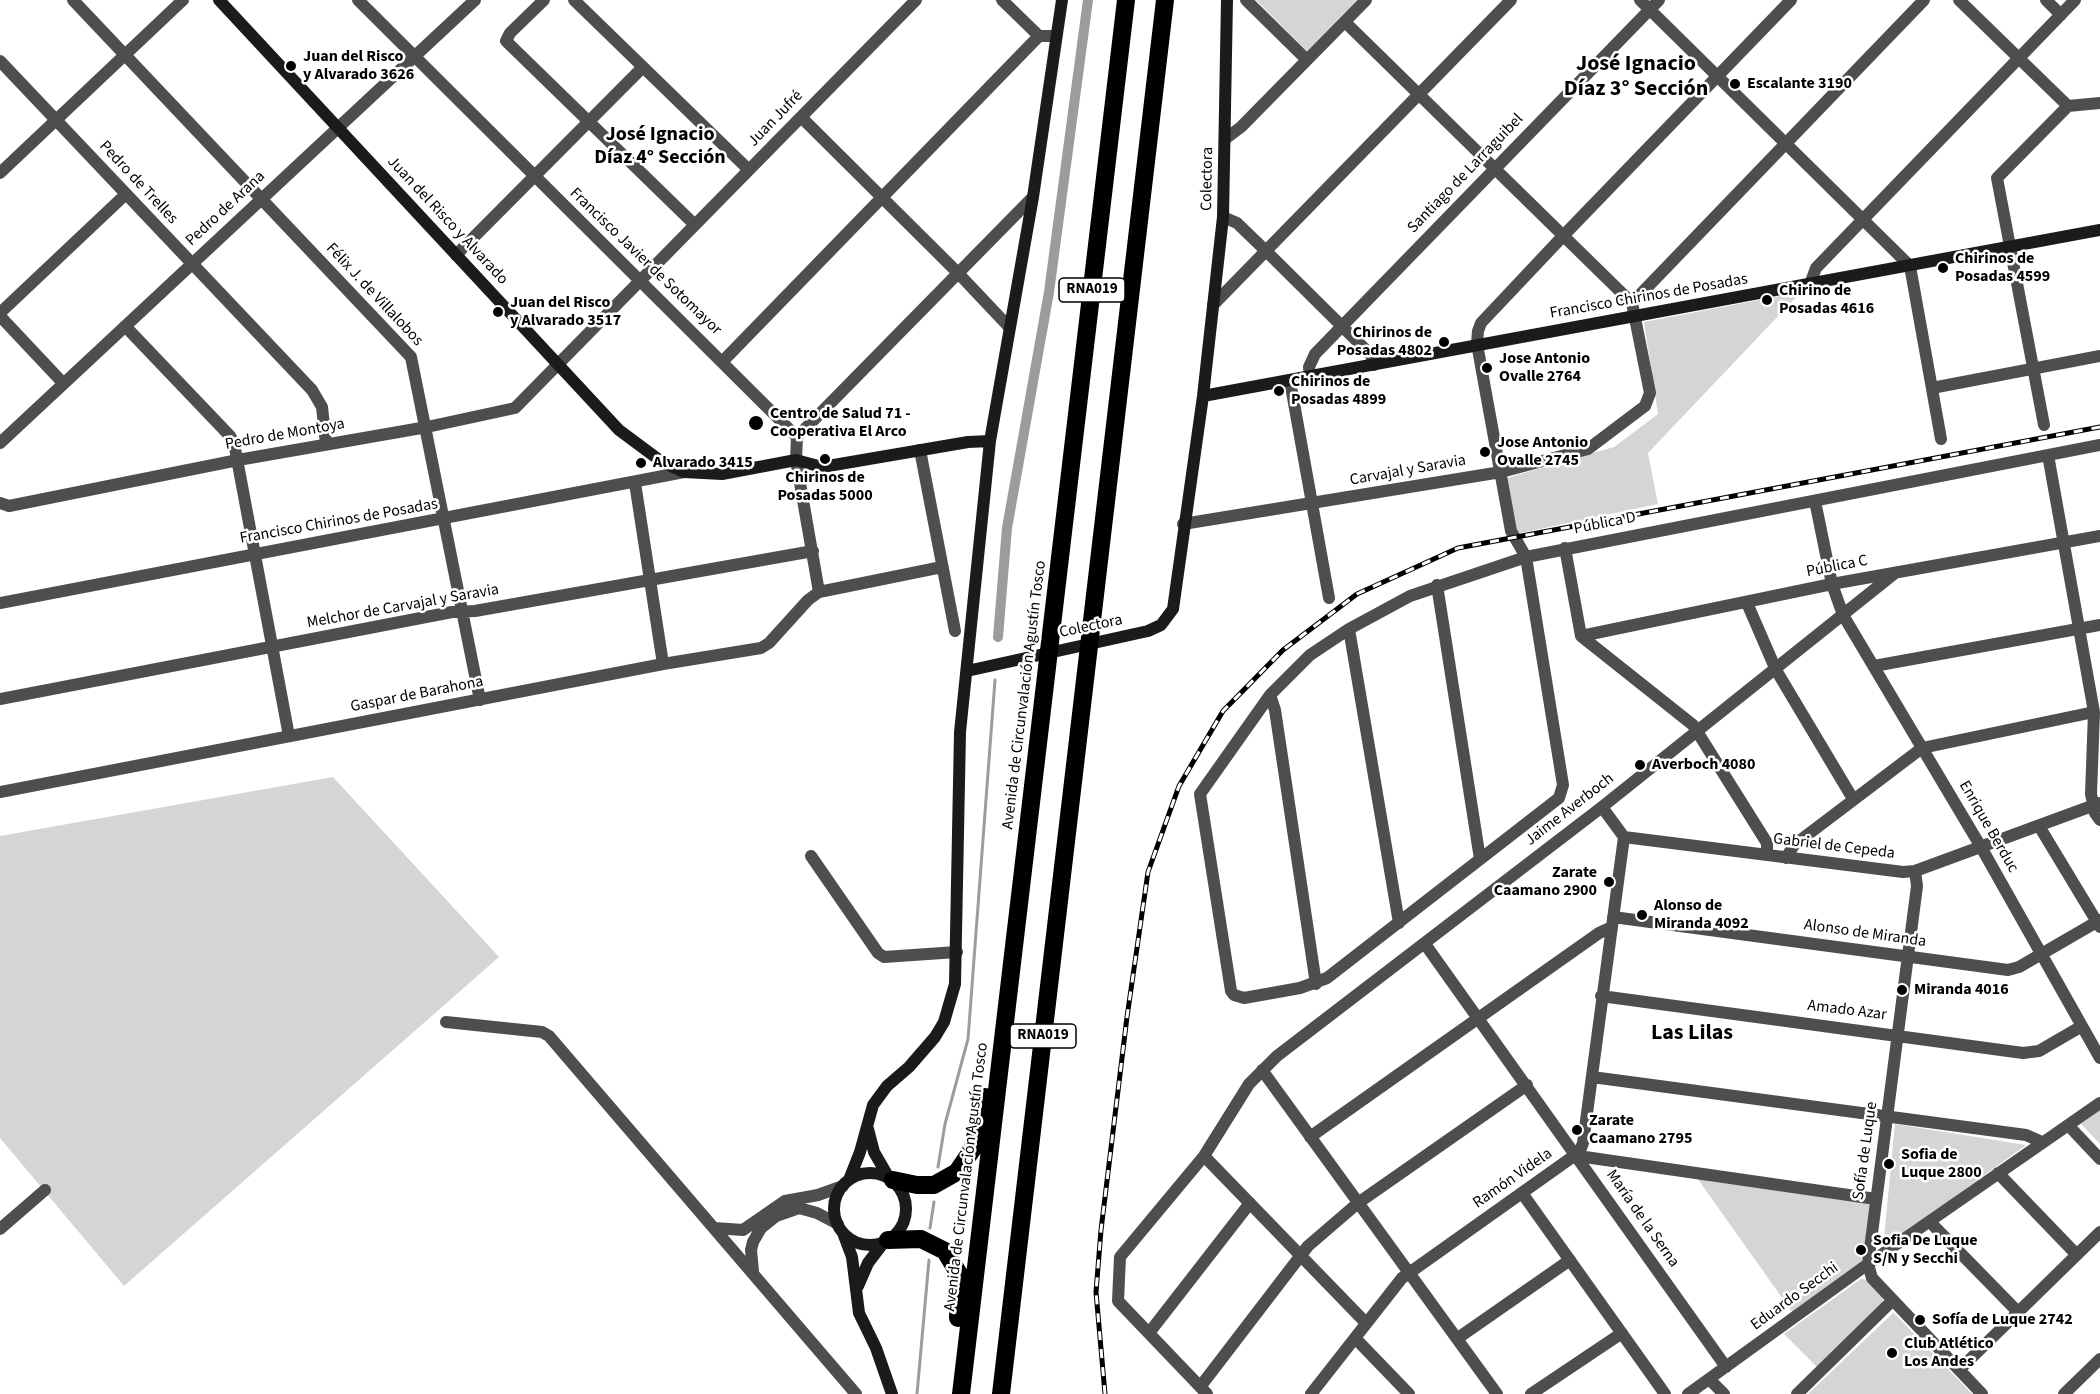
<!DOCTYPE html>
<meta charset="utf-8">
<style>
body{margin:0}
canvas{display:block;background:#fff}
</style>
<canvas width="2100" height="1394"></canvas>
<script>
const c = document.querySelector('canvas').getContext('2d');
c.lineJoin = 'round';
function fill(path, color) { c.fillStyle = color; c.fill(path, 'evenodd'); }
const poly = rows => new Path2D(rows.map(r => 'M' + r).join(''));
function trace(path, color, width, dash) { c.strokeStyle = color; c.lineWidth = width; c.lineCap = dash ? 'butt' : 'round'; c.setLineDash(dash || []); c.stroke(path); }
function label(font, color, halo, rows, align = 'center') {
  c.font = font + ' "Source Sans 3",sans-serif'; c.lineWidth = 5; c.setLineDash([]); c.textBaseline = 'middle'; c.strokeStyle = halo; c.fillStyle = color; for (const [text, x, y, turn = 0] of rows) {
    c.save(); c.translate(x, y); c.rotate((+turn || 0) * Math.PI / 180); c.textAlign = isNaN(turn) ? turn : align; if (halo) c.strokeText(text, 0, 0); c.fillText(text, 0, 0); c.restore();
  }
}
const green = poly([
 [1256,0,1357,0,1307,51],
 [1801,292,1648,453,1658,504,1516,534,1507,478,1614,447,1658,414,1644,322],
 [333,777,499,957,124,1286,0,1138,0,836],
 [2100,1109,2100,1144,2081,1124],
 [1895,1124,2026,1145,1883,1248],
 [1697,1178,1873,1202,1863,1265,1795,1316],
 [1861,1279,1868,1280,1883,1298,1883,1307,1819,1369,1784,1334],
 [1893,1312,1972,1394,1808,1394,1893,1313]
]);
const stream = poly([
 [938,1167,945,1124,968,1039,995,680],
 [930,1228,934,1202],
 [917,1394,929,1260]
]);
const canal = poly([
 [998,637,1007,528,1049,292,1088,0]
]);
const street = poly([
 [73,0,411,357,480,700],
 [358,0,797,437,796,460,819,592],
 [544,0,510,33,506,41,695,225],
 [574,0,749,170],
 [1002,0,1039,36],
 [1246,0,1307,60],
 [1640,0,1910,266,1941,439],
 [1791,0,1564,235,1481,323,1478,331,1477,344,1511,531,1526,557,1563,785,1559,798,1327,978,1300,988,1244,998,1234,995,1231,991,1200,794,1270,695,1310,655,1349,629,1410,596,1526,557,2100,445],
 [1959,0,2068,106],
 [2046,0,2061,15],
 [1345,22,1632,303],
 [0,61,312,390,322,407,326,444],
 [2068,106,2100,103],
 [801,117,958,273,1009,327],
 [1225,139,1241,127,1366,0],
 [0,173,183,0],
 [1223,217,1237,223,1266,251,1371,355,1374,365],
 [456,255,642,68],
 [1810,284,1816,268,2075,0],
 [1632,303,1924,0],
 [1213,305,1511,0],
 [0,313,126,194],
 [0,316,63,383],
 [125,326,230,436,234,443,289,736],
 [723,361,1039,36,1056,36],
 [1310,377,1309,367,1315,354,1659,0],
 [1290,381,1329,598],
 [1932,388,2100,356],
 [2044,425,1997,178,2068,106],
 [797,437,1033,197],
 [0,443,475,0],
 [920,450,955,631],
 [2048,455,2094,712,2091,794,2095,813,2100,820],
 [635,483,663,664],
 [1815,501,1832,584,1843,615,1981,847,2100,1058],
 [0,503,9,506,238,460,427,427,515,408,916,0],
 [1183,524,1501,472,1588,449,1645,406,1650,393,1632,303],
 [1565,548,1581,636,1693,725,1767,843,1767,855],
 [1437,585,1480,859],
 [0,603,684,472],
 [1747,603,1776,670,1853,799],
 [1349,629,1399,923],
 [1581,636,1832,584,2100,536],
 [1874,666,2100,625],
 [1270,695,1275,710,1316,984],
 [0,699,452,612,475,611,813,551],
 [0,792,663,664,761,648,769,643,808,600,819,592,942,567],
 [2039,826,2100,927],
 [1624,837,1903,872,1915,871,2100,803],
 [811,856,878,953,884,957,957,952],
 [1786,858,1794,845,1922,748,2094,712],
 [1915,871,1917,886,1868,1264,1872,1278,1982,1394],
 [1613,917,2008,970,2019,967,2100,920],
 [1425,944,1726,1367],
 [1601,996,2023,1053,2039,1051,2082,1026],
 [446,1022,542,1032,549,1036,856,1394],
 [1262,1070,1497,1394],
 [1592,1077,2026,1135,2042,1142],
 [2068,1125,2100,1159],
 [1310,1137,1599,933,1612,927],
 [1204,1156,1366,1323],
 [1578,1156,1583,1143,1624,837,1602,807],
 [1998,1173,2077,1255],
 [1522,1193,1665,1394],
 [1930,1222,2018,1312],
 [714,1228,743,1230,785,1201,818,1195,843,1186],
 [0,1229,45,1190],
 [753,1271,751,1250,753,1242,761,1228,776,1216,799,1208,817,1213,838,1224],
 [1149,1333,1250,1203],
 [1355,1338,1409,1394],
 [1458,1338,1570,1260],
 [1959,1370,2100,1232],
 [1709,1379,1724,1394],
 [1200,1387,1308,1246,1358,1203,1527,1085],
 [1207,1394,1118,1301,1120,1257,1204,1156,1249,1084,1277,1056,1602,807,1895,573],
 [1311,1394,1402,1278,1571,1158,1578,1156,1876,1199],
 [1531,1394,1622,1333],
 [1688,1394,1868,1264,2100,1103],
 [1797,1394,1893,1300],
 [2064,1394,2100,1359]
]);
const secondary = poly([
 [219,0,619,430,662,462,684,472,722,474,796,460,822,467,968,442,990,441],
 [1203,396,2100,230],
 [967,671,1148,631,1161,625,1173,609,1203,396,1223,217,1227,0],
 [868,1129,874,1152,889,1178],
 '834 1209a36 36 0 1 1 72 0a36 36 0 1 1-72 0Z',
 [849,1180,860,1152,873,1105,887,1086,909,1067,935,1037,944,1022,955,984,960,732,990,441,1033,197,1062,0],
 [843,1233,852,1257,859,1313,876,1348,892,1394],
 [858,1286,868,1263,884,1242]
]);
const highway = poly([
 [893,1180,917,1185,934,1185,957,1172,972,1150,985,1097],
 [888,1240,921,1239,945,1251,959,1274,958,1318],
 [961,1394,1126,0],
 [1001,1394,1165,0]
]);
const rail = poly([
 [1105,1394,1096,1292,1101,1230,1127,1017,1148,872,1179,786,1223,711,1283,650,1357,594,1458,548,2100,427]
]);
const markers = [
 [291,66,6,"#000"],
 [1735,84,6,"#000"],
 [1943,268,6,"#000"],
 [1767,300,6,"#000"],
 [498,312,6,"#000"],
 [1444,342,6,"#000"],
 [1487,368,6,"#000"],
 [1279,391,6,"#000"],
 [756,423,8,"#000"],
 [1485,452,6,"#000"],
 [825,459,6,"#000"],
 [641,463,6,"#000"],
 [1640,765,6,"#000"],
 [1609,882,6,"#000"],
 [1642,915,6,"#000"],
 [1902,990,6,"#000"],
 [1577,1130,6,"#000"],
 [1889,1164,6,"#000"],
 [1861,1250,6,"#000"],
 [1920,1320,6,"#000"],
 [1892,1353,6,"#000"]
];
const shields = [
 [1092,290,66],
 [1043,1036,66]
];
const shieldNames = [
 ["RNA019",1092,290],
 ["RNA019",1043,1036]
];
const poiNames = [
 ["Juan del Risco",303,57],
 ["y Alvarado 3626",303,75],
 ["Escalante 3190",1747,84],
 ["Chirinos de",1955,259],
 ["Posadas 4599",1955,277],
 ["Chirino de",1779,291],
 ["Posadas 4616",1779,309],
 ["Juan del Risco",510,303],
 ["y Alvarado 3517",510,321],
 ["Chirinos de",1432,333,"right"],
 ["Posadas 4802",1432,351,"right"],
 ["Jose Antonio",1499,359],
 ["Ovalle 2764",1499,377],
 ["Chirinos de",1291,382],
 ["Posadas 4899",1291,400],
 ["Centro de Salud 71 -",770,414],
 ["Cooperativa El Arco",770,432],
 ["Jose Antonio",1497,443],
 ["Ovalle 2745",1497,461],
 ["Alvarado 3415",653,463],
 ["Chirinos de",825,478,"center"],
 ["Posadas 5000",825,496,"center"],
 ["Averboch 4080",1652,765],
 ["Zarate",1597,873,"right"],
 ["Caamano 2900",1597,891,"right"],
 ["Alonso de",1654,906],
 ["Miranda 4092",1654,924],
 ["Miranda 4016",1914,990],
 ["Zarate",1589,1121],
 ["Caamano 2795",1589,1139],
 ["Sofia de",1901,1155],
 ["Luque 2800",1901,1173],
 ["Sofia De Luque",1873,1241],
 ["S/N y Secchi",1873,1259],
 ["Sofía de Luque 2742",1932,1320],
 ["Club Atlético",1904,1344],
 ["Los Andes",1904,1362]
];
const streetNames = [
 ["Juan Jufré",776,119,-46],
 ["Santiago de Larraguibel",1466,174,-46],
 ["Colectora",1208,179,-89],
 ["Pedro de Trelles",138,183,47],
 ["Pedro de Arana",226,209,-43],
 ["Juan del Risco y Alvarado",447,221,47],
 ["Francisco Javier de Sotomayor",645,262,44],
 ["Félix J. de Villalobos",374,295,47],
 ["Francisco Chirinos de Posadas",1649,297,-10],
 ["Pedro de Montoya",285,435,-10],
 ["Carvajal y Saravia",1408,471,-10],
 ["Francisco Chirinos de Posadas",339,522,-10],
 ["Pública D",1605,524,-11],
 ["Pública C",1837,567,-11],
 ["Melchor de Carvajal y Saravia",403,607,-10],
 ["Colectora",1091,627,-12],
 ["Gaspar de Barahona",417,695,-11],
 ["Avenida de Circunvalación Agustín Tosco",1025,695,-83],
 ["Jaime Averboch",1570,810,-38],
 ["Enrique Berduc",1988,827,60],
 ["Gabriel de Cepeda",1834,847,7],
 ["Alonso de Miranda",1865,934,8],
 ["Amado Azar",1847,1011,7],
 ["Sofía de Luque",1866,1151,-82],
 ["Avenida de Circunvalación Agustín Tosco",967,1177,-83],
 ["Ramón Videla",1513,1179,-35],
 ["María de la Serna",1642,1219,55],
 ["Eduardo Secchi",1795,1297,-36]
];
const quarterNames = [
 ["José Ignacio",660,136],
 ["Díaz 4° Sección",660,159]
];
const districtNames = [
 ["José Ignacio",1636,65],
 ["Díaz 3° Sección",1636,90],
 ["Las Lilas",1692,1034]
];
fill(green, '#d5d5d5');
trace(stream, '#9c9c9c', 3);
trace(canal, '#9c9c9c', 10);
trace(street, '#4e4e4e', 12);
trace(secondary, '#1b1b1b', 12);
trace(highway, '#000', 18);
trace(rail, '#000', 5);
trace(rail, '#fff', 3, [9]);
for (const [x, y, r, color] of markers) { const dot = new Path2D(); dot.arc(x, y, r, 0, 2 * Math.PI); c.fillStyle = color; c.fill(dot); trace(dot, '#fff', 2); }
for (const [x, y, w] of shields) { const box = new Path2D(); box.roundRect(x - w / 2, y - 12, w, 24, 4.5); c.fillStyle = '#fff'; c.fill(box); trace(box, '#000', 1.5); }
label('bold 15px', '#000', null, shieldNames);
label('bold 16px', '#000', '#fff', poiNames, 'left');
label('16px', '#000', '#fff', streetNames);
label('bold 20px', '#000', '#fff', quarterNames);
label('bold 22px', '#000', '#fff', districtNames);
</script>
